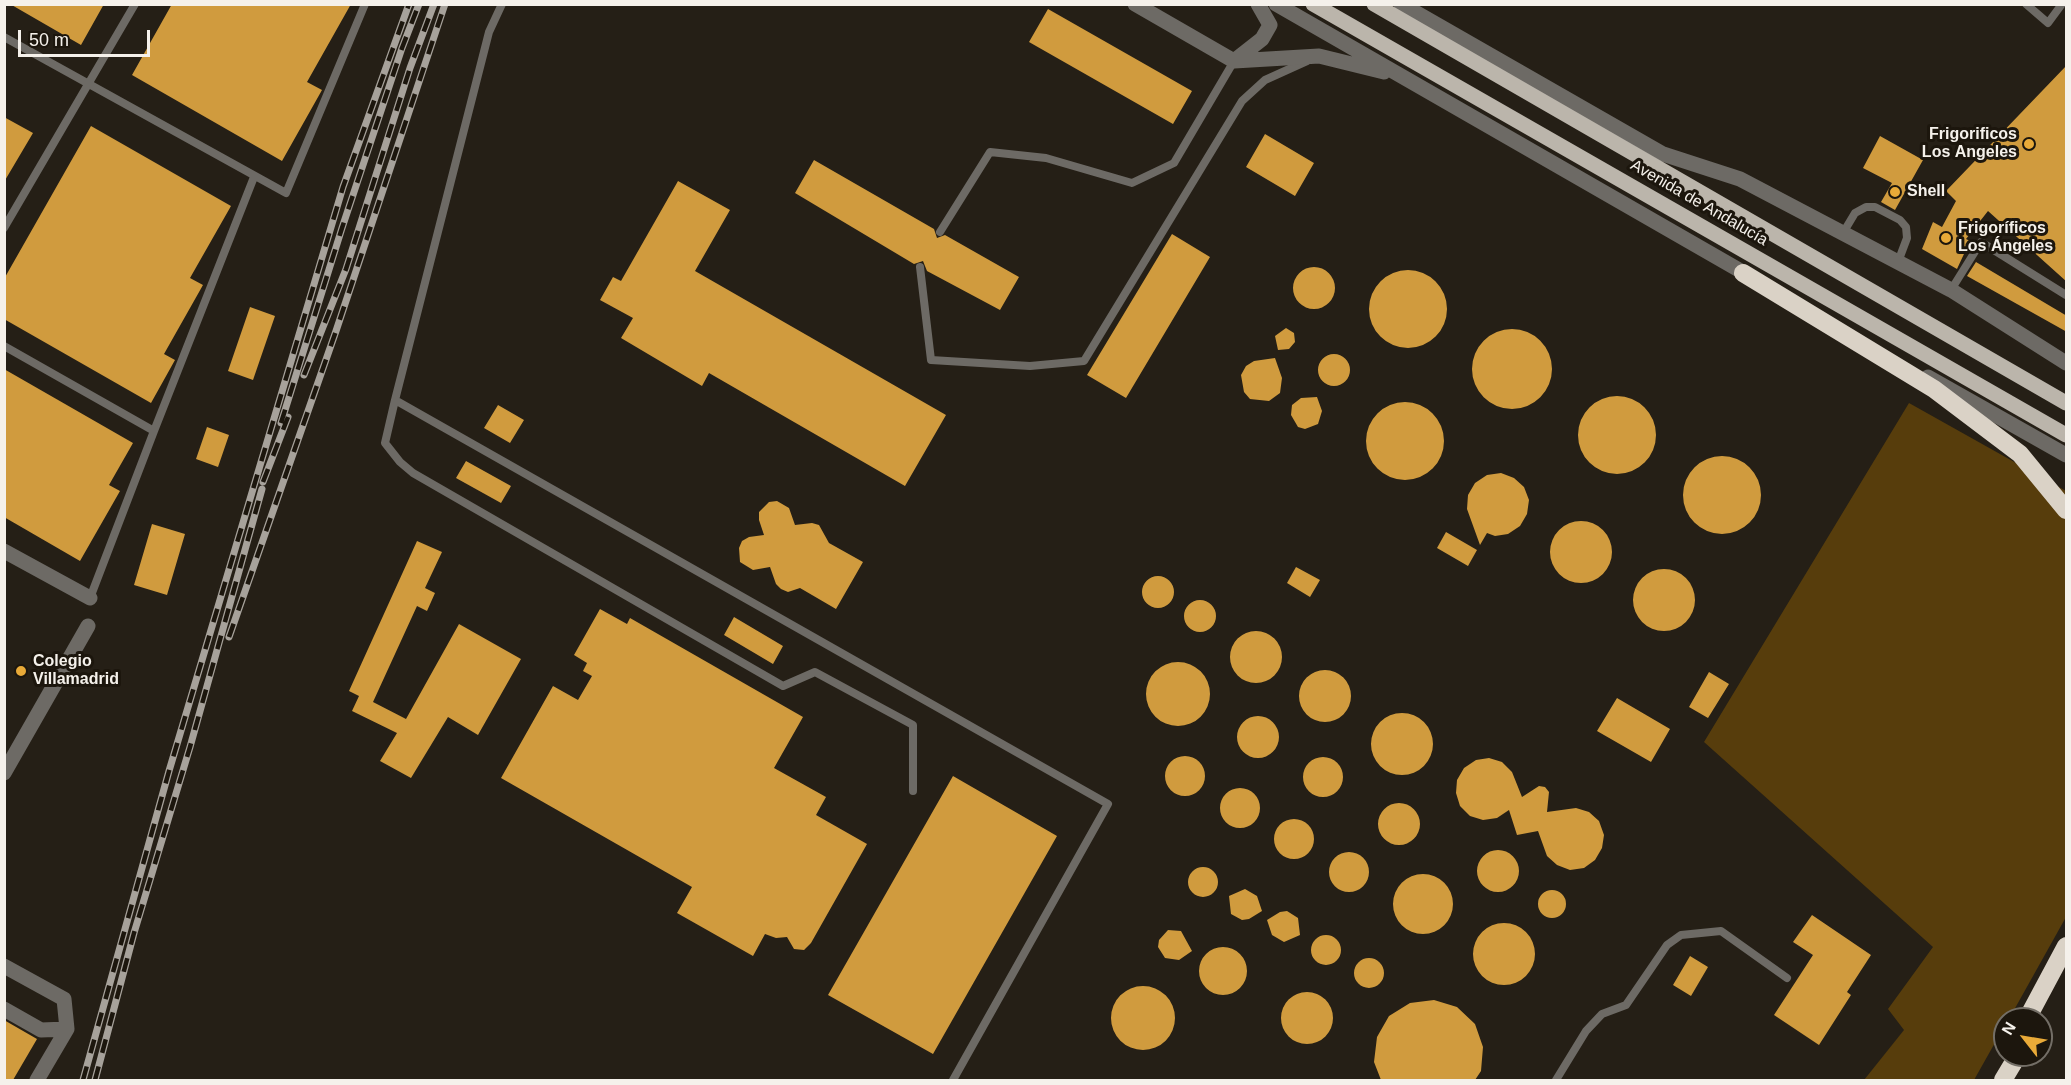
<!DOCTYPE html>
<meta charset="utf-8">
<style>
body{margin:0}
#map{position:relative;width:2071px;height:1085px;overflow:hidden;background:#251f16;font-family:Arial,sans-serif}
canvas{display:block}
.frame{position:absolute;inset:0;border:6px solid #f5f1eb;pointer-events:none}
.north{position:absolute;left:1993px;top:1007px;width:60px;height:60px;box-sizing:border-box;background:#1c160d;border:2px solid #736e66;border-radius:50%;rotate:301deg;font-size:16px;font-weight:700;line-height:24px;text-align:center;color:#f5f1eb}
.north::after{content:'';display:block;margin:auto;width:21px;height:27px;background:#e9aa38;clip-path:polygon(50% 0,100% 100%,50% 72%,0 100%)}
.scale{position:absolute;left:18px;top:30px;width:132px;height:27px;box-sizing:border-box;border:3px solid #f5f1eb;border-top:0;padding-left:8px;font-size:18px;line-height:21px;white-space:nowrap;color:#f5f1eb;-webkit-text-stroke:4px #1c160d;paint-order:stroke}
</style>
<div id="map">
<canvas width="2071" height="1085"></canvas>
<div class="frame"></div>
<div class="north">N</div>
<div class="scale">50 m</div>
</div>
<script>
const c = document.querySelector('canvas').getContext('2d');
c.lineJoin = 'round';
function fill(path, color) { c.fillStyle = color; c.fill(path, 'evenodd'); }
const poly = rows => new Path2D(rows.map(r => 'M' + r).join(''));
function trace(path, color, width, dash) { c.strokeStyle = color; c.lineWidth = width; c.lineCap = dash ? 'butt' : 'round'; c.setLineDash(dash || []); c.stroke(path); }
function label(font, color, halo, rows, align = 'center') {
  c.font = font + ' Arial,sans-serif'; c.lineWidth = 6; c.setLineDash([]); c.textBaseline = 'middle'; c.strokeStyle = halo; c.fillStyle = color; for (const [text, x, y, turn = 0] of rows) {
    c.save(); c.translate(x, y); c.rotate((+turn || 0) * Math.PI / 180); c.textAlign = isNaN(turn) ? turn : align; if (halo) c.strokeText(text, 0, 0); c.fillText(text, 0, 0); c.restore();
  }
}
const green = poly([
 [1909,403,2066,491,2066,917,2009,1019,2005,1019,2005,1025,1974,1080,1864,1080,1904,1030,1888,1009,1933,947,1704,742]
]);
const building = poly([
 [10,4,104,4,81,45],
 [172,4,351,4,307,82,322,90,282,161,132,75],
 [1048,9,1192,91,1173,124,1029,42],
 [2067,65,2067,282,1988,211,1966,239,1970,241,1957,269,1922,249,1933,222,1942,227,1956,201,1946,191],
 [4,117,33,133,4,182],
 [91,126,231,206,190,278,203,285,164,354,175,360,151,403,4,319,4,279],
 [1265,134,1314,163,1295,196,1246,167],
 [1880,136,1923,160,1895,210,1881,202,1892,183,1863,168],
 [814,160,934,229,937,238,945,235,1019,277,1000,310,927,271,923,261,914,264,795,193],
 [678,181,730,210,695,271,946,415,905,486,709,373,702,386,621,338,633,318,600,300,613,277,621,281],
 [1172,234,1210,257,1126,398,1087,375],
 [1976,262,2067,316,2067,332,1967,276],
 '1293 288a21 21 0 1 1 42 0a21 21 0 1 1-42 0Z',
 '1369 309a39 39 0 1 1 78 0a39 39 0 1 1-78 0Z',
 [250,307,275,316,253,380,228,371],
 [1286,328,1294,333,1295,342,1289,349,1278,350,1275,336],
 '1472 369a40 40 0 1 1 80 0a40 40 0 1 1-80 0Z',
 '1318 370a16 16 0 1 1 32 0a16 16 0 1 1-32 0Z',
 [1275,358,1282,378,1280,393,1269,401,1250,399,1244,392,1241,375,1246,366,1254,361],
 [4,369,133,443,109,485,120,491,80,561,4,517],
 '1578 435a39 39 0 1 1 78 0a39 39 0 1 1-78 0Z',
 [1317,397,1322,411,1318,424,1305,429,1298,427,1291,415,1292,405,1301,398],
 '1366 441a39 39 0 1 1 78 0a39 39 0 1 1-78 0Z',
 [498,405,524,420,510,443,484,428],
 [207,427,229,435,218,467,196,459],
 '1683 495a39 39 0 1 1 78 0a39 39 0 1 1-78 0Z',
 [466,461,511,486,501,503,456,478],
 [1501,473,1514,478,1524,487,1529,500,1527,514,1520,526,1508,534,1495,536,1487,533,1480,545,1467,509,1468,495,1475,483,1487,475],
 [777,501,789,508,795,525,812,523,819,525,829,543,863,562,836,609,800,588,788,592,781,589,776,584,770,567,753,570,740,562,739,548,742,541,749,537,764,535,759,520,759,512,769,502],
 '1550 552a31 31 0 1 1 62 0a31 31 0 1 1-62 0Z',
 [152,524,185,534,167,595,134,585],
 [1446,532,1477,550,1468,566,1437,548],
 [417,541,442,552,425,588,435,593,427,611,417,606,373,702,406,719,459,624,521,659,478,735,448,717,411,778,380,761,397,733,352,711,359,696,349,691],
 [1296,567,1320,580,1310,597,1287,583],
 '1633 600a31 31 0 1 1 62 0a31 31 0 1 1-62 0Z',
 '1142 592a16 16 0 1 1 32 0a16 16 0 1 1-32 0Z',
 '1184 616a16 16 0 1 1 32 0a16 16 0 1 1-32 0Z',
 [600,609,627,624,630,618,803,717,774,768,826,797,816,815,867,844,811,943,804,950,794,949,787,937,776,938,765,934,753,956,677,913,692,887,501,778,553,686,578,700,592,676,583,671,587,663,574,655],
 [734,617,783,646,773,664,724,635],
 '1230 657a26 26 0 1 1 52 0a26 26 0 1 1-52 0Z',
 '1146 694a32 32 0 1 1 64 0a32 32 0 1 1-64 0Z',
 '1299 696a26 26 0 1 1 52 0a26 26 0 1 1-52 0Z',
 [1709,672,1729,684,1708,718,1689,707],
 [1617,698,1670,729,1651,762,1597,731],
 '1371 744a31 31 0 1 1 62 0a31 31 0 1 1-62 0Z',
 '1237 737a21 21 0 1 1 42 0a21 21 0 1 1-42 0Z',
 '1165 776a20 20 0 1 1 40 0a20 20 0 1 1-40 0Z',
 '1303 777a20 20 0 1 1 40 0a20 20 0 1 1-40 0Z',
 [1489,758,1502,762,1512,772,1522,797,1539,786,1545,787,1549,792,1547,812,1576,808,1589,812,1599,821,1604,835,1602,848,1595,860,1584,868,1570,870,1557,865,1547,856,1538,831,1517,835,1509,810,1497,818,1483,820,1470,816,1460,806,1456,793,1457,780,1464,768,1476,760],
 [953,776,1057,836,933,1054,828,995],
 '1220 808a20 20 0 1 1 40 0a20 20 0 1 1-40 0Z',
 '1378 824a21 21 0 1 1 42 0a21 21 0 1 1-42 0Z',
 '1274 839a20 20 0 1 1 40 0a20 20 0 1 1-40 0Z',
 '1477 871a21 21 0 1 1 42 0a21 21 0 1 1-42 0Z',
 '1329 872a20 20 0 1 1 40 0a20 20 0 1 1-40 0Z',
 '1188 882a15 15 0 1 1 30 0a15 15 0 1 1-30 0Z',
 '1393 904a30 30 0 1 1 60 0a30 30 0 1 1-60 0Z',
 [1245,889,1257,896,1262,911,1249,919,1242,920,1231,914,1229,896],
 '1538 904a14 14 0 1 1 28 0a14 14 0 1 1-28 0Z',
 [1287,911,1298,918,1300,935,1284,942,1272,935,1267,920,1280,912],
 [1812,915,1871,955,1847,992,1851,995,1819,1045,1774,1015,1813,955,1793,942],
 '1473 954a31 31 0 1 1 62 0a31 31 0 1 1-62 0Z',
 [1168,930,1181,931,1192,951,1179,960,1165,958,1158,947,1159,940],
 '1311 950a15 15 0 1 1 30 0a15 15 0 1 1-30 0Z',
 '1199 971a24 24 0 1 1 48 0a24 24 0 1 1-48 0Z',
 [1690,956,1708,967,1691,996,1673,985],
 '1354 973a15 15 0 1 1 30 0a15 15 0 1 1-30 0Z',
 '1111 1018a32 32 0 1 1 64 0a32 32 0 1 1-64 0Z',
 '1281 1018a26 26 0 1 1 52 0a26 26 0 1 1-52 0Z',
 [1434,1000,1457,1007,1475,1024,1483,1047,1481,1071,1475,1080,1381,1080,1374,1062,1377,1037,1389,1016,1410,1003],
 [4,1020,37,1039,13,1080,4,1080]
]);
const service = poly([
 [502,4,489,32,395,400,1108,804,953,1080],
 [2026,4,2048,23,2062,4],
 [4,37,286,193,365,4],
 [4,228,135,4],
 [940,232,990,152,1046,158,1132,183,1174,163,1234,61],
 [1843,233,1855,213,1866,207,1875,207,1900,220,1906,227,1907,238,1898,262],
 [920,267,931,360,1030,366,1084,361,1242,101,1265,80,1307,61],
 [1951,290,1981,242,2066,295],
 [4,346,154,431,90,598],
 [395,400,385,443,400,462,413,473,783,686,815,672,913,725,913,791],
 [154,431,254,177],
 [1556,1080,1586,1031,1602,1014,1626,1005,1667,945,1681,935,1721,931,1787,978]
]);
const minor = poly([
 [1135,4,1234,61,1319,56,1384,72],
 [1276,4,1753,278],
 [1401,4,1663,154,1740,179,1951,290,2066,363],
 [1234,61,1262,39,1270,25,1258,4],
 [1928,377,2066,455],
 [4,551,90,598],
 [4,773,88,626],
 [4,966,64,999,67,1029,41,1030,4,1009],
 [37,1080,67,1029]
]);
const primary = poly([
 [1313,4,2066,435],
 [1374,4,2066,403]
]);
const motorway = poly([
 [1743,273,1934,389,2020,454,2066,510],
 [2027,1019,2066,946],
 [2003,1080,2018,1055]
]);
const rail = poly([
 [304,375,346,269,410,68,434,4],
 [281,423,342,228,402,48,419,4],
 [263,482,288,417],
 [229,637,336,331,445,4],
 [83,1080,169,771,343,187,409,4],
 [95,1080,134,933,190,747,262,489]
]);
const markers = [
 [2029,144,6,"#e9aa38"],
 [1895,192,6,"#e9aa38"],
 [1946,238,6,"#e9aa38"],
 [21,671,6,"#e9aa38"]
];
const poiNames = [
 ["Frigorificos",2017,135,"right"],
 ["Los Angeles",2017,153,"right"],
 ["Shell",1907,192],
 ["Frigoríficos",1958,229],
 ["Los Ángeles",1958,247],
 ["Colegio",33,662],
 ["Villamadrid",33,680]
];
const streetNames = [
 ["Avenida de Andalucía",1699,203,30]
];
fill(green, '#573d0c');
fill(building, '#d09b3e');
trace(service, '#6d6a65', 8);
trace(minor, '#6d6a65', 15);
trace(primary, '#bbb5ab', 15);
trace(motorway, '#dad2c6', 18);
trace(rail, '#a7a29b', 7);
trace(rail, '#1c160d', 4.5, [14]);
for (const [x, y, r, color] of markers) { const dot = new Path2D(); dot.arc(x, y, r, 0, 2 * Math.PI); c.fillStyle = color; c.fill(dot); trace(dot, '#1c160d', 2); }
label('bold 16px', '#f5f1eb', '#1c160d', poiNames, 'left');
label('16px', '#f5f1eb', '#1c160d', streetNames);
</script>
